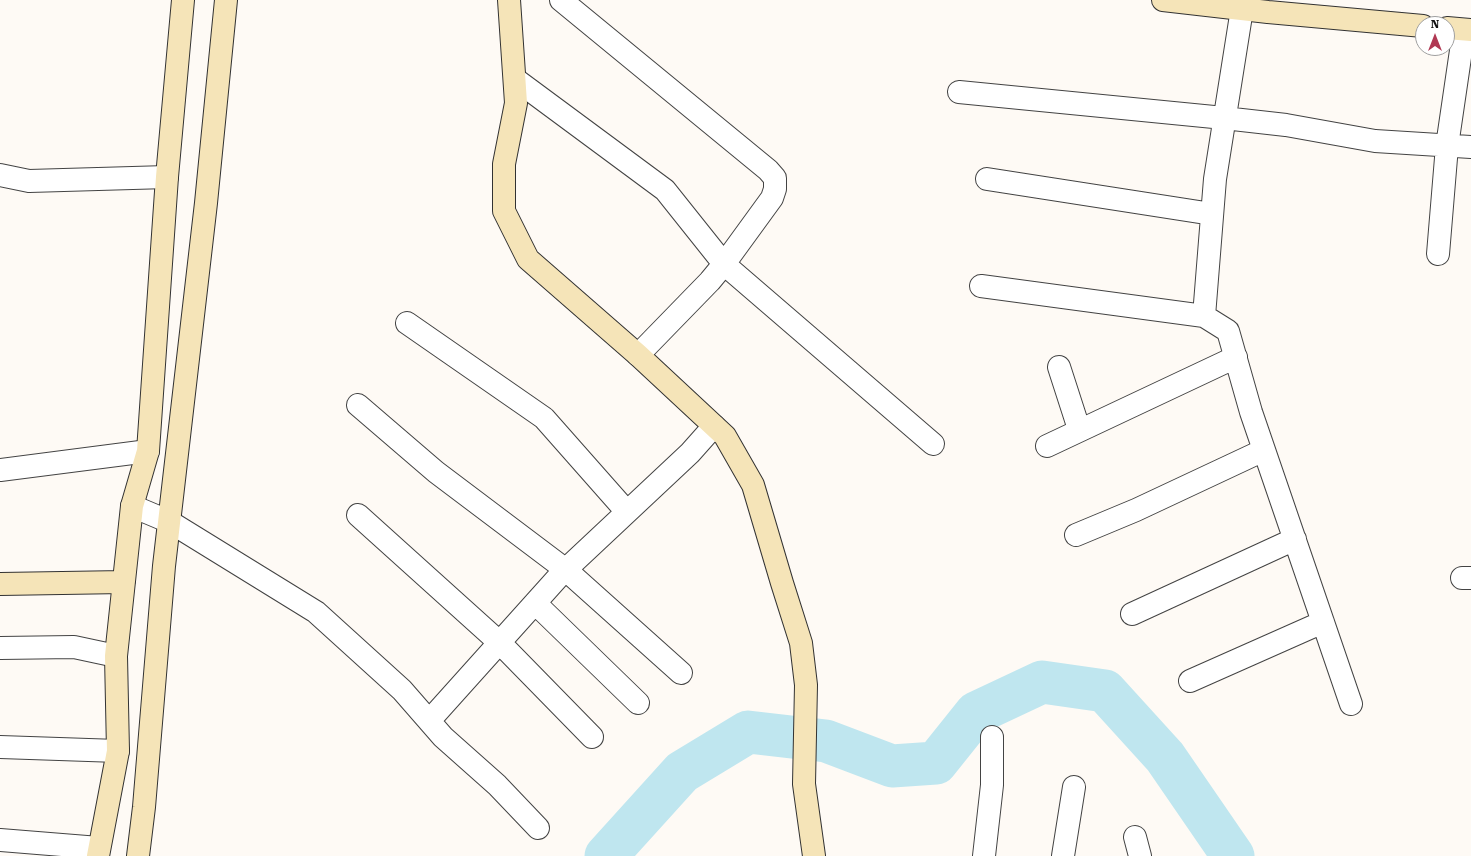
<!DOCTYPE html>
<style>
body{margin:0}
#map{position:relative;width:1471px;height:856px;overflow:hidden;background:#fefaf5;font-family:"Roboto Serif",serif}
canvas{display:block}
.north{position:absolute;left:1415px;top:16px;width:40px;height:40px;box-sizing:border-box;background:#fff;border:1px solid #9f9f9f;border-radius:50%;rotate:0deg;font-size:11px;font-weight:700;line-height:16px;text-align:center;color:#101010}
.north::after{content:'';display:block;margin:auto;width:14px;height:18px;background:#b03853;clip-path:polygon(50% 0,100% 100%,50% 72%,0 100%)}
</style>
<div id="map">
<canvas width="1471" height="856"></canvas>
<div class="north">N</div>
</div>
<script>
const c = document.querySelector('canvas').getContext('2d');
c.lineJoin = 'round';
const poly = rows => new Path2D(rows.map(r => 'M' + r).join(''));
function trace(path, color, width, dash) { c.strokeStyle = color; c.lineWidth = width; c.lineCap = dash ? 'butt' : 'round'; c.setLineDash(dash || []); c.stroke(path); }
const river = poly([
 [606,856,682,772,748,732,826,741,892,766,936,763,976,713,1042,682,1105,691,1165,757,1233,856]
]);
const street = poly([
 [561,0,768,170,775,178,775,189,772,198,724,264,933,444],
 [515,79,665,190,724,264,710,281,638,355],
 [959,92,1224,118,1286,125,1375,141,1471,147],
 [0,175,29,181,167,177],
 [987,179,1212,214],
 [1438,254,1447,146,1464,30],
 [981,286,1204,316,1215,179,1242,9],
 [1204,316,1228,331,1251,412,1351,704],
 [407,323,544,418,627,512],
 [1059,367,1079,429],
 [358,405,436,472,566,570,681,673],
 [1047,446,1236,357],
 [0,470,148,451],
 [132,506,170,522,316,612,402,690,443,737,497,785,538,828],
 [358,515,500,643,592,737],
 [1076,535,1136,510,1264,450],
 [1462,578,1471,578],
 [535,603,638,703],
 [1132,614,1295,539],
 [0,648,74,647,116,656],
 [1190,681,1323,622],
 [429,721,561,574,690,453,714,426],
 [0,747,118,751],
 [1135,837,1140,856],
 [0,840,99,848],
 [984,856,992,785,992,737],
 [1063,856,1074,787]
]);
const secondary = poly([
 [509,0,516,103,504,164,504,211,528,259,638,355,725,436,753,485,782,583,801,643,806,685,804,784,814,856],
 [1163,0,1268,12,1423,26],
 [1447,28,1471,30],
 [0,584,124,582],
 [98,856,118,751,116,656,132,506,148,451,167,177,183,0],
 [138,856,144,807,164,566,206,203,226,0]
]);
trace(river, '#bfe6ef', 43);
trace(street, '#434343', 24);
trace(secondary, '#323232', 24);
trace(street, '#fff', 22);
trace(secondary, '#f5e4b8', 22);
</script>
